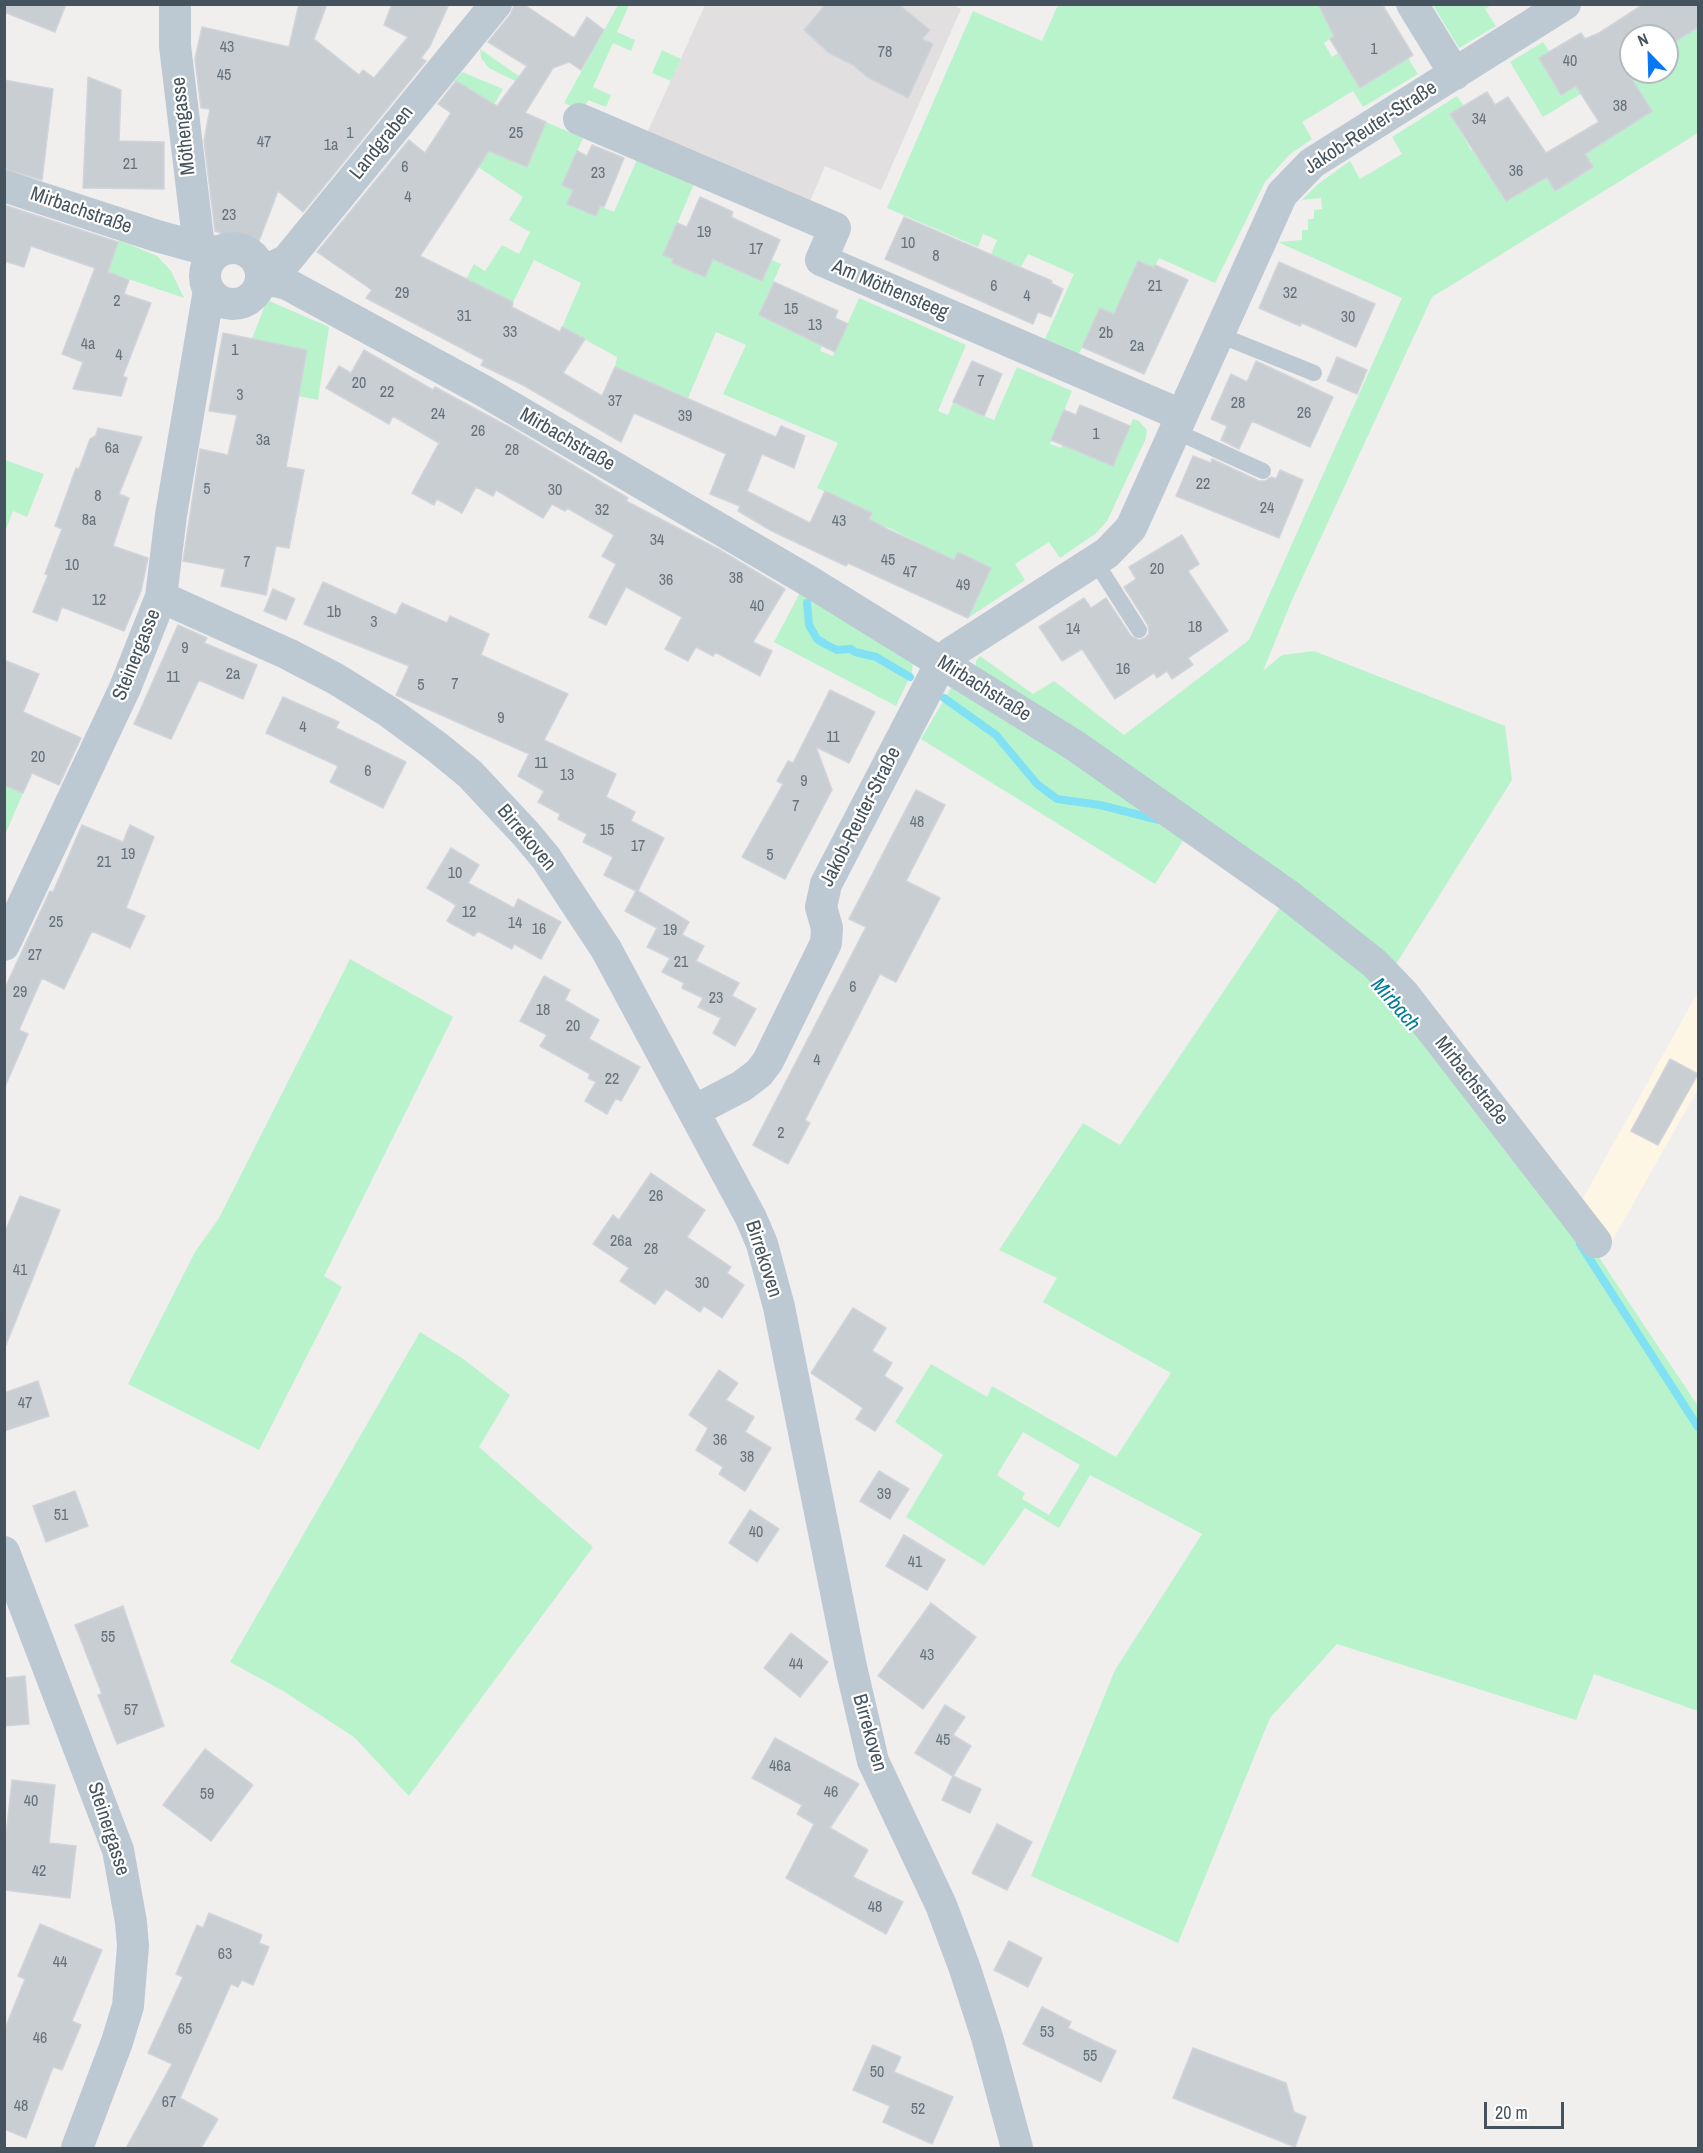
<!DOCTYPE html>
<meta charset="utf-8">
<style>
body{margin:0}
#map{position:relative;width:1703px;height:2153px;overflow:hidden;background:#f1eeee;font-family:"Archivo Narrow",sans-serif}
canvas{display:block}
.frame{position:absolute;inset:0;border:6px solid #44535d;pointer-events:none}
.north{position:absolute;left:1619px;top:24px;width:60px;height:60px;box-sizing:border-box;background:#fff;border:2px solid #b4babe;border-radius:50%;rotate:337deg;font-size:16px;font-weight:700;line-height:24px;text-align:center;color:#44535d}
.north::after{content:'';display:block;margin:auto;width:21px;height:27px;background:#0877f1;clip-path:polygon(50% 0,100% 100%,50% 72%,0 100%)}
.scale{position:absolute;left:1484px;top:2102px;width:80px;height:27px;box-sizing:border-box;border:3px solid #44535d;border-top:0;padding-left:8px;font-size:18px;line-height:21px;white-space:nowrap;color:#44535d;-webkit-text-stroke:4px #fff;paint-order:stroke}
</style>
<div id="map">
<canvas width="1703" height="2153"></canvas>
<div class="frame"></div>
<div class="north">N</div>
<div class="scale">20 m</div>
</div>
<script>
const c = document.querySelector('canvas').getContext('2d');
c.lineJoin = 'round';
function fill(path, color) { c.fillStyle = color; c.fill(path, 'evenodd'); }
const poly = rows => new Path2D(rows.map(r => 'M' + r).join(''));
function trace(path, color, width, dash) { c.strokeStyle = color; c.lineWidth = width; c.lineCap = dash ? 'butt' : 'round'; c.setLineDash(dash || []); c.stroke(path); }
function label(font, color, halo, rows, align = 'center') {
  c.font = font + ' "Archivo Narrow",sans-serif'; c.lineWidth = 4.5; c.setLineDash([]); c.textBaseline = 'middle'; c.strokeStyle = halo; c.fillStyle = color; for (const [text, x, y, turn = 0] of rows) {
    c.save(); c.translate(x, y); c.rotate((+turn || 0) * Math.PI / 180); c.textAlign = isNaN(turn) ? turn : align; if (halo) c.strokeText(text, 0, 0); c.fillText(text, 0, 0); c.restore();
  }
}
const commercial = poly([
 [1698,992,1698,1089,1607,1250,1577,1209]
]);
const education = poly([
 [951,4,961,9,881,190,825,166,808,206,647,133,705,5]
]);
const green = poly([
 [618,5,629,5,617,32,635,40,631,51,613,43,593,87,611,95,606,107,588,100,583,111,564,103],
 [1058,5,1318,5,1334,36,1324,43,1332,57,1338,53,1360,88,1408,58,1418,74,1363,107,1353,91,1302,122,1312,139,1289,155,1265,182,1215,283,1159,258,1154,268,1138,261,1130,321,1100,308,1079,354,1045,339,1074,274,1028,254,1021,267,991,254,997,240,983,234,978,247,887,208,973,11,1042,41],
 [1433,5,1491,5,1485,9,1496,26,1459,48],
 [1609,27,1621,47,1631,41,1631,72,1667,72,1667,47,1698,27,1698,133,1432,297,1292,600,1263,671,1282,655,1314,651,1505,726,1512,780,1391,972,976,667,976,661,980,656,1033,694,1054,681,1124,735,1249,640,1402,298,1278,242,1302,240,1302,230,1308,230,1308,219,1314,219,1314,210,1322,209,1321,198,1302,200,1318,184,1350,161,1360,179,1402,154,1392,137,1457,96,1464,106,1451,115,1471,150,1508,128,1479,157,1505,201,1547,177,1555,191,1593,167,1574,136,1599,121,1610,138,1652,111,1630,77,1581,94,1543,117,1510,62,1543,42,1550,52,1539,58,1562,95,1614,59,1599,33],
 [480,49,539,90,537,92,489,68,481,58],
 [662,50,681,59,671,81,652,73],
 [462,72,503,89,494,105,454,81],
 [546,122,583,138,562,185,573,190,567,204,600,206,614,212,639,155,696,179,664,255,673,259,672,263,705,277,721,239,732,260,730,267,762,281,772,260,781,264,759,315,822,346,820,351,833,356,859,298,966,345,938,411,948,415,953,403,994,420,1017,367,1072,391,1050,444,1061,448,1063,445,1113,466,1133,419,1139,421,1147,430,1146,438,1107,521,1095,534,1060,558,1049,542,1015,564,1025,580,968,618,991,568,958,552,949,571,933,550,889,528,880,525,875,535,864,530,871,513,817,488,838,443,723,394,746,345,716,332,688,398,615,367,617,357,562,327,581,283,534,260,513,302,466,279,474,264,485,271,502,245,519,254,530,232,509,220,523,197,478,167,471,140],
 [119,240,157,256,171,271,184,298,108,272],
 [267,300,329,327,318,400,299,396,252,339],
 [5,460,44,474,27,517,13,511,5,532],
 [803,587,913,662,912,672,896,706,774,642],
 [954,683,1190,830,1155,884,921,739],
 [5,785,23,793,5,835],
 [1285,900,1382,976,1588,1241,1698,1406,1698,1711,1594,1674,1576,1720,1337,1644,1270,1718,1178,1943,1031,1876,1115,1670,1202,1534,1090,1475,1059,1528,1025,1508,984,1566,906,1517,943,1455,895,1422,931,1364,987,1397,992,1386,1116,1457,1171,1373,1043,1302,1057,1278,999,1250,1083,1123,1120,1145],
 [1023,1432,1080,1465,1049,1515,1022,1499,1025,1493,997,1475],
 [350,959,453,1017,324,1276,342,1287,259,1450,128,1384,195,1252,219,1218],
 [420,1332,462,1358,510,1395,479,1447,593,1547,409,1796,354,1737,283,1691,230,1662]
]);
const stream = poly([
 [807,603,809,625,817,639,825,644,837,650,851,649,855,652,876,657,910,677],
 [944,698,996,735,1037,784,1057,799,1100,805,1159,820],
 [1580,1244,1698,1427]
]);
const building = poly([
 [4,4,66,4,55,32,4,12,4,4],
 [299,4,327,4,314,39,359,75,363,70,374,78,408,37,384,25,392,4,449,4,430,46,421,58,426,61,303,212,278,191,259,241,241,234,239,240,215,231,204,141,210,109,201,108,195,59,202,27,289,47,299,4],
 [515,4,523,4,574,38,587,17,604,30,581,70,569,62,553,68,525,113,546,122,527,167,489,151,420,256,513,302,512,307,560,332,562,327,585,339,563,373,602,396,615,367,776,437,781,426,805,436,794,468,762,454,747,491,810,523,825,491,872,513,869,519,889,530,954,560,958,552,991,568,968,618,848,563,846,566,772,531,738,511,740,506,710,494,726,454,634,413,621,442,523,385,481,365,484,360,366,298,372,290,317,252,409,140,425,153,451,113,438,104,456,81,497,106,527,66,488,42,510,15,515,4],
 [826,4,898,4,930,30,922,39,933,44,908,98,867,77,853,65,829,53,804,30,826,4],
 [1318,4,1382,4,1413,55,1360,88,1330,39,1334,36,1318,4],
 [1644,4,1698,4,1698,27,1667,47,1667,36,1631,36,1631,71,1628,73,1652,111,1585,154,1593,167,1555,191,1547,177,1506,201,1450,114,1487,92,1495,105,1508,97,1546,153,1599,122,1576,86,1561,95,1539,58,1581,33,1585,39,1599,33,1644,4],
 [88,77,121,90,119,141,164,142,164,189,83,188,88,77],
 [4,80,53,89,42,180,4,169,4,80],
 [592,145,624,158,604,207,600,206,596,216,567,204,573,190,562,185,577,151,587,156,592,145],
 [700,197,733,212,731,217,780,240,762,281,713,259,705,277,672,263,673,259,663,255,677,223,687,227,700,197],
 [4,205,118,242,108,272,129,280,124,294,151,303,123,376,127,378,121,396,73,389,83,362,62,354,95,268,31,246,24,267,4,261,4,205],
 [904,217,1052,281,1051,283,1063,289,1051,317,1038,312,1033,324,885,259,904,217],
 [1138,261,1154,268,1155,265,1188,280,1144,374,1082,347,1100,308,1114,314,1138,261],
 [1279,262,1375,304,1356,347,1302,323,1300,326,1259,308,1279,262],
 [774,282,838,311,835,318,848,324,835,352,759,315,774,282],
 [223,333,307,350,286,467,304,470,289,548,276,546,266,595,221,586,225,569,183,561,200,449,228,455,237,415,209,411,223,333],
 [364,350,433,390,435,387,511,428,628,498,626,501,720,550,785,589,753,642,772,651,760,676,715,652,713,656,696,647,688,661,665,649,682,617,626,587,606,625,589,617,616,564,602,556,614,535,567,508,565,511,552,504,543,518,496,490,493,496,476,487,462,513,437,499,434,505,412,493,439,443,393,416,389,424,326,388,339,366,351,373,364,350],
 [1337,357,1367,370,1357,394,1327,381,1337,357],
 [972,361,1002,374,984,416,953,402,972,361],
 [1256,361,1333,397,1310,447,1252,421,1239,449,1221,440,1227,426,1211,419,1231,374,1247,382,1256,361],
 [1080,405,1130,426,1113,466,1051,440,1064,410,1076,415,1080,405],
 [98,428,142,437,119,494,129,498,113,546,148,558,141,591,124,631,62,607,57,621,33,612,48,575,45,574,62,529,55,526,66,496,76,468,79,469,90,439,96,435,98,428],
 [1193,456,1211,463,1212,459,1259,481,1265,481,1271,477,1276,479,1280,470,1303,480,1279,538,1176,496,1193,456],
 [1182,535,1199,564,1188,571,1228,631,1188,658,1193,665,1172,679,1167,671,1157,678,1154,673,1115,699,1082,649,1062,661,1039,627,1084,598,1091,608,1106,598,1131,636,1139,640,1145,638,1149,634,1148,625,1124,587,1136,579,1129,567,1182,535],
 [323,582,396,615,402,603,447,623,450,616,489,634,481,655,568,694,544,740,616,774,606,797,635,812,631,821,664,838,638,891,689,922,682,935,704,946,696,961,739,983,732,996,756,1009,735,1046,713,1033,721,1018,698,1007,703,998,682,988,684,983,662,972,670,958,647,947,657,928,625,911,636,891,604,875,613,857,583,842,587,834,558,819,560,814,538,802,544,791,518,776,529,754,396,695,409,666,304,624,323,582],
 [273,589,295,599,286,620,264,611,273,589],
 [178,625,207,638,204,643,257,665,243,699,199,680,171,739,134,724,178,625],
 [4,660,39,674,23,712,81,738,59,785,32,773,23,793,4,785,4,660],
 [830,690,875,712,849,763,816,747,832,790,785,879,742,857,783,784,777,781,788,761,793,763,830,690],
 [283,697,339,722,336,728,406,762,383,808,330,782,338,766,266,733,283,697],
 [916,790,945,805,906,881,940,898,896,982,880,974,805,1120,810,1123,788,1164,753,1145,866,927,849,919,916,790],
 [82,825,123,842,130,825,154,837,126,908,145,916,130,948,92,931,64,989,42,978,19,1030,28,1034,4,1089,4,990,50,891,53,892,82,825],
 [451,848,479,865,468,883,514,908,518,899,561,922,541,959,514,944,512,949,478,931,474,936,447,921,456,905,427,888,451,848],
 [544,976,570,990,565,1000,599,1020,589,1039,640,1067,621,1101,616,1098,607,1114,585,1101,596,1082,588,1078,590,1074,540,1046,547,1035,520,1021,544,976],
 [1670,1059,1698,1074,1658,1145,1631,1131,1670,1059],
 [651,1173,705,1210,687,1237,731,1267,727,1273,744,1285,722,1318,704,1306,700,1312,666,1289,655,1304,620,1281,629,1268,593,1244,613,1215,619,1220,651,1173],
 [20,1196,60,1210,6,1345,4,1234,20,1196],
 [853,1308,886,1328,872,1351,892,1363,884,1376,903,1388,875,1431,856,1419,863,1408,811,1373,853,1308],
 [719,1370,738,1383,726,1400,754,1417,745,1432,771,1448,745,1491,719,1474,723,1467,696,1450,708,1428,689,1415,719,1370],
 [38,1381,49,1416,4,1431,4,1393,38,1381],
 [879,1471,909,1489,890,1519,860,1501,879,1471],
 [75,1491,88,1526,46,1542,33,1506,75,1491],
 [750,1510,779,1529,757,1562,729,1543,750,1510],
 [904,1535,945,1560,927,1590,886,1566,904,1535],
 [931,1603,976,1637,923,1709,878,1676,931,1603],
 [123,1606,164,1726,117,1744,98,1695,102,1694,75,1625,123,1606],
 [791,1633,828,1662,800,1697,764,1668,791,1633],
 [25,1676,29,1724,4,1726,4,1678,25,1676],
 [945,1705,965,1717,953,1735,971,1746,953,1776,915,1753,945,1705],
 [775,1738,859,1784,830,1828,868,1850,853,1877,903,1902,886,1934,786,1878,814,1824,797,1814,802,1805,752,1778,775,1738],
 [205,1749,253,1785,211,1841,163,1805,205,1749],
 [953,1776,981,1789,970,1813,942,1800,953,1776],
 [12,1780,55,1785,49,1843,76,1846,70,1898,4,1890,4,1854,12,1780],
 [997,1824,1032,1842,1007,1890,972,1873,997,1824],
 [209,1913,262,1935,259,1943,269,1947,253,1985,242,1980,238,1987,231,1984,180,2098,218,2119,201,2148,126,2148,172,2064,148,2053,183,1977,176,1974,197,1925,203,1928,209,1913],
 [40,1924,102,1950,72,2021,81,2025,62,2070,53,2067,26,2138,4,2129,4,2031,25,1979,18,1976,40,1924],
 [1009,1941,1042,1958,1028,1987,994,1970,1009,1941],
 [1042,2007,1071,2022,1068,2028,1116,2051,1101,2082,1023,2044,1042,2007],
 [873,2045,901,2057,894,2072,953,2097,932,2144,883,2122,890,2106,853,2090,873,2045],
 [1193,2048,1286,2083,1294,2112,1306,2117,1295,2147,1173,2098,1193,2048]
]);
const service = poly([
 [1217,334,1314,373],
 [1175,431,1263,471],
 [1095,561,1139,630]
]);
const minor = poly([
 [175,4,175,46,199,247],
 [1412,4,1455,74],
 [579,119,835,228,821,260,1181,415],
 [4,186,157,236,215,252],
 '205 276a28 28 0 1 1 56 0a28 28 0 1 1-56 0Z',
 [261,273,287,260,496,4],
 [260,283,274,281,287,284,482,390,807,580,1074,745,1288,895,1374,963,1403,993,1596,1242],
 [161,597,288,654,336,679,389,712,437,747,470,774,526,834,546,858,606,949,751,1218,762,1244,779,1307,851,1667,873,1761,941,1905,965,1969,987,2037,1017,2148],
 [4,945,125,688,161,597,171,515,209,290],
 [694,1111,742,1086,759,1073,768,1061,826,943,827,928,821,907,826,884,941,663,951,653,1107,553,1131,528,1282,194,1312,163,1565,4],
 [4,1552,118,1850,131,1922,133,1946,128,2006,117,2042,77,2148]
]);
const numberNames = [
 ["43",227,48],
 ["1",1374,50],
 ["78",885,53],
 ["40",1570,62],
 ["45",224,76],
 ["38",1620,107],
 ["34",1479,120],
 ["1",350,134],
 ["25",516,134],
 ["47",264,143],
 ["1a",331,146],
 ["21",130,165],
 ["6",405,168],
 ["36",1516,172],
 ["23",598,174],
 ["4",408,198],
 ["23",229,216],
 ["19",704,233],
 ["10",908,244],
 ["17",756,250],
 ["8",936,257],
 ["6",994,287],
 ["21",1155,287],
 ["29",402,294],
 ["32",1290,294],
 ["4",1027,297],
 ["2",117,302],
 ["15",791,310],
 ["31",464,317],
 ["30",1348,318],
 ["13",815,326],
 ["33",510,333],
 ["2b",1106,334],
 ["4a",88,345],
 ["2a",1137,347],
 ["1",235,351],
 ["4",119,356],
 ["7",981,382],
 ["20",359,384],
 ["22",387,393],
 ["3",240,396],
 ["37",615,402],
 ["28",1238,404],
 ["26",1304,414],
 ["24",438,415],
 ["39",685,417],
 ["26",478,432],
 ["1",1096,435],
 ["3a",263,441],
 ["6a",112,449],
 ["28",512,451],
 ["22",1203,485],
 ["5",207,490],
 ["30",555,491],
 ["8",98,497],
 ["24",1267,509],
 ["32",602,511],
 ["8a",89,521],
 ["43",839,522],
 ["34",657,541],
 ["45",888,561],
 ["7",247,563],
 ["10",72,566],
 ["20",1157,570],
 ["47",910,573],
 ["38",736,579],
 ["36",666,581],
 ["49",963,586],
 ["12",99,601],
 ["40",757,607],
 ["1b",334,613],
 ["3",374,623],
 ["18",1195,628],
 ["14",1073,630],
 ["9",185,649],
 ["16",1123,670],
 ["2a",233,675],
 ["11",173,678],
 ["7",455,685],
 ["5",421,686],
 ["9",501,719],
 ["4",303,728],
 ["11",833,738],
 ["20",38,758],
 ["11",541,764],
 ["6",368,772],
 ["13",567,776],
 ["9",804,782],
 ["7",796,807],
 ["48",917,823],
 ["15",607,831],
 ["17",638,847],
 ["19",128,855],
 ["5",770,856],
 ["21",104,863],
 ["10",455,874],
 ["12",469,913],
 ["25",56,923],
 ["14",515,924],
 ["16",539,930],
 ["19",670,931],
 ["27",35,956],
 ["21",681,963],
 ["6",853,988],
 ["29",20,993],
 ["23",716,999],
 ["18",543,1011],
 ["20",573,1027],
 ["4",817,1061],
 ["22",612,1080],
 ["2",781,1134],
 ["26",656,1197],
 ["26a",621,1242],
 ["28",651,1250],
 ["41",20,1271],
 ["30",702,1284],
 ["47",25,1404],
 ["36",720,1441],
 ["38",747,1458],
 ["39",884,1495],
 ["51",61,1516],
 ["40",756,1533],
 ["41",915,1563],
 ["55",108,1638],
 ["43",927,1656],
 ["44",796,1665],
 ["57",131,1711],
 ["45",943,1741],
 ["46a",780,1767],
 ["46",831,1793],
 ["59",207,1795],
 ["40",31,1802],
 ["42",39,1872],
 ["48",875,1908],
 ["63",225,1955],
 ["44",60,1963],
 ["65",185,2030],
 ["53",1047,2033],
 ["46",40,2039],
 ["55",1090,2057],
 ["50",877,2073],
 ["67",169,2103],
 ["48",21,2107],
 ["52",918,2110]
];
const streetNames = [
 ["Möthengasse",184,126,-96],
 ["Jakob-Reuter-Straße",1371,128,-33],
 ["Landgraben",382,143,-51],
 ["Mirbachstraße",81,211,19],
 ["Am Möthensteeg",890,290,23],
 ["Mirbachstraße",567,440,30],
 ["Steinergasse",137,655,-68],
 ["Mirbachstraße",984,689,32],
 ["Jakob-Reuter-Straße",861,817,-63],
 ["Birrekoven",526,838,50],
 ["Mirbachstraße",1471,1081,52],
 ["Birrekoven",763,1259,72],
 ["Birrekoven",869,1733,74],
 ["Steinergasse",108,1829,72]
];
const waterNames = [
 ["Mirbach",1395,1005,49]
];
fill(commercial, '#fef6e5');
fill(education, '#e2dfe0');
fill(green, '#b8f3cc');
trace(stream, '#81e1f4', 8);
fill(building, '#c9ced3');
trace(building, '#d1d4da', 1.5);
trace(service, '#bdc9d2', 16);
trace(minor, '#bdc9d2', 32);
label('16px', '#65727a', null, numberNames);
label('20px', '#44535d', '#fff', streetNames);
label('italic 21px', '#037b94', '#fff', waterNames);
</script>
